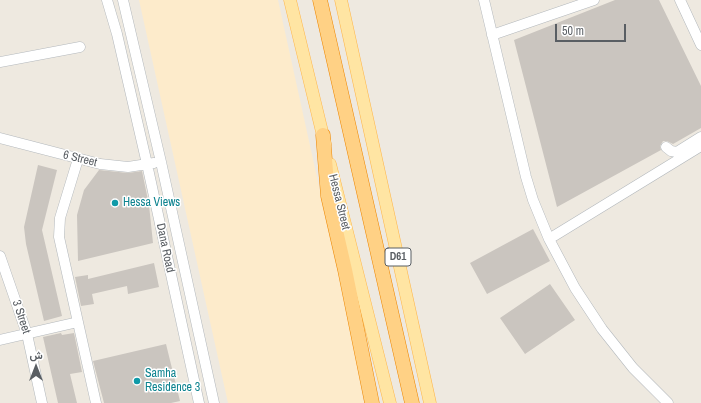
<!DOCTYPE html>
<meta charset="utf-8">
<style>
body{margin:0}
#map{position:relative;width:701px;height:403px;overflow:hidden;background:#eee9e0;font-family:"Archivo Narrow",Vazirmatn,sans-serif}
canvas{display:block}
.north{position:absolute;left:16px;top:347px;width:40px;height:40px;-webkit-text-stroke:3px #fff;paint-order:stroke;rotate:0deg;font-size:11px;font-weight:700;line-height:16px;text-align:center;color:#595e63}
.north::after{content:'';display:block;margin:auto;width:14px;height:18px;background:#595e63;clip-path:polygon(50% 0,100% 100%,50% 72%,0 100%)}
.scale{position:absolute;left:555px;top:24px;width:71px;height:18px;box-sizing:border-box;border:2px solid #595e63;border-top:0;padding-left:5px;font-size:12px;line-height:14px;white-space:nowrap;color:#595e63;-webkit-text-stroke:3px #fff;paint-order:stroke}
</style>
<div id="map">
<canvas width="701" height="403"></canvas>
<div class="north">ش</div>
<div class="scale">50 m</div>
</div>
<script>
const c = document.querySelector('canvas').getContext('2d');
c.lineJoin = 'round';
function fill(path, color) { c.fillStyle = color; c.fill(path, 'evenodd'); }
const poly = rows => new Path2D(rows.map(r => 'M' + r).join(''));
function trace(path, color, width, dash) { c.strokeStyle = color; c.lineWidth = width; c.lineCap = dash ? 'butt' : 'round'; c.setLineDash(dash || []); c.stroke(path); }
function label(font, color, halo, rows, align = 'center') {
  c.font = font + ' "Archivo Narrow",sans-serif'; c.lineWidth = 3; c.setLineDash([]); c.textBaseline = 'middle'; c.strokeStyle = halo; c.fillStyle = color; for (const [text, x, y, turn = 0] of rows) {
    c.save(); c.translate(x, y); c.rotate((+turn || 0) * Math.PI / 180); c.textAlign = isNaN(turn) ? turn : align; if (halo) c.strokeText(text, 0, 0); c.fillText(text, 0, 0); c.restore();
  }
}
const sand = poly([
 [139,0,278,0,349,323,364,403,228,403]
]);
const building = poly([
 [615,0,659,0,701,86,701,128,673,144,667,141,663,141,660,146,661,150,557,207,514,40],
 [38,165,57,170,42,230,62,316,44,321,26,244,24,227],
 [99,170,128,173,142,171,149,205,153,243,78,261,77,215,84,190],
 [533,229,550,261,487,294,470,263],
 [154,263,159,287,128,294,127,286,92,294,94,304,81,306,75,277,88,275,88,279],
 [550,284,575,320,525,354,500,318],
 [61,333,62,335,74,333,82,372,70,374,77,403,58,403,43,337],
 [166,344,180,401,171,403,104,403,93,361]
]);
const minor = poly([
 [107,0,117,34,147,164,199,403],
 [123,0,161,162,214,403],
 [484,0,526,177,533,200,549,239,575,288,602,329,633,368,668,403],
 [680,0,701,45],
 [492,35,594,0],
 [0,62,80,47],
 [0,138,100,164,128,167,154,163],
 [666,147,671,151,677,152,701,137],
 [78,159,60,218,59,237,96,403],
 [549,239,701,146],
 [0,256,27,334,42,403],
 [0,340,78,322]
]);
const major = poly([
 [290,0,325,144],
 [341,0,430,403],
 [330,164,390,403]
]);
const highway = poly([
 [320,0,412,403],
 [323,135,328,196,345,270,372,403]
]);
const markers = [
 [115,203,4,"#0f9aa8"],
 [137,381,4,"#0f9aa8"]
];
const shields = [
 [398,257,26]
];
const shieldNames = [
 ["D61",398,257]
];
const streetNames = [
 ["6 Street",80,159,14],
 ["Hessa Street",339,202,76],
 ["Dana Road",165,248,78],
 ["3 Street",21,317,72]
];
const cultureNames = [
 ["Hessa Views",123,203],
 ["Samha",145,374],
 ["Residence 3",145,388]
];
fill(sand, '#fdebcb');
fill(building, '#cac5bf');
trace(minor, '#b3b8bc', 11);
trace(major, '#feb549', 13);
trace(highway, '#ed8600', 15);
trace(minor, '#fff', 10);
trace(major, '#ffe5a3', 12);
trace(highway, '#ffd185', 14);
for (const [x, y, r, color] of markers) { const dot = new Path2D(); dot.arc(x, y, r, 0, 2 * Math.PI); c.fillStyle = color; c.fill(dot); trace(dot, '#fff', 1.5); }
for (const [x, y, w] of shields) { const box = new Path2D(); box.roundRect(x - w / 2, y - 9, w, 18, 3); c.fillStyle = '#fff'; c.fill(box); trace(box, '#595e63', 1); }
label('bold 11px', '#595e63', null, shieldNames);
label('12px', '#595e63', '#fff', streetNames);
label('12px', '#0d838f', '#fff', cultureNames, 'left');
</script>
